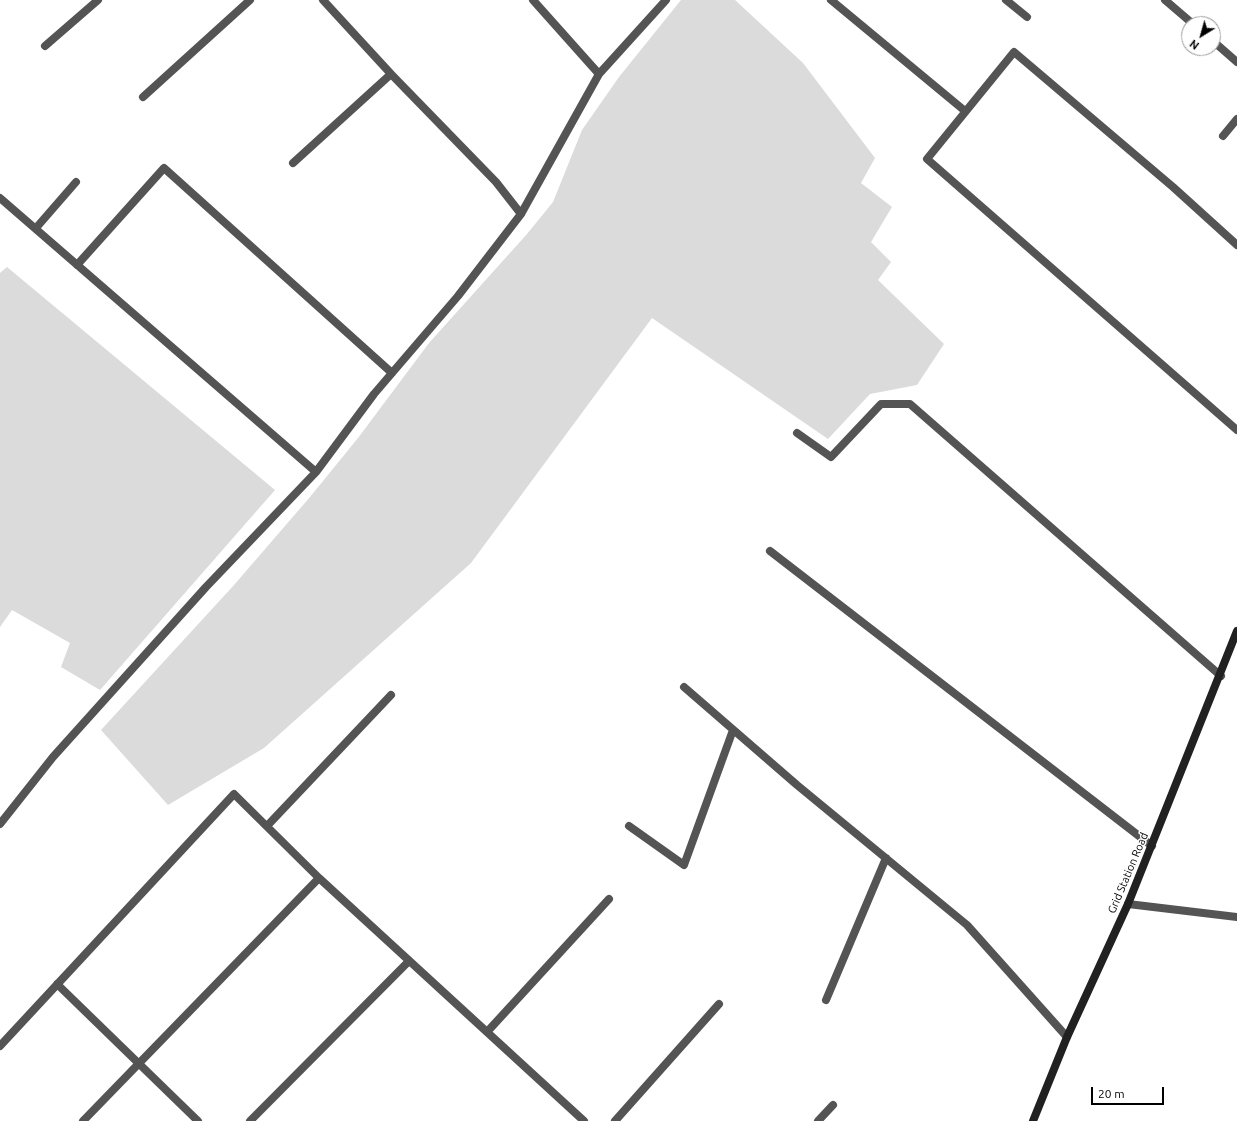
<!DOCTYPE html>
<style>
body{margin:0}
#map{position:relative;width:1237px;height:1121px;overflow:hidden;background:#fff;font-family:Ubuntu,sans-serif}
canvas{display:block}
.north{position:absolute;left:1181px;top:16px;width:40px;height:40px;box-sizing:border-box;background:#fff;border:1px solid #999;border-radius:50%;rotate:217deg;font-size:11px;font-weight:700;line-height:16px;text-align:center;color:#000}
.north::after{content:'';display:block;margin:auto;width:14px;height:18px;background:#000;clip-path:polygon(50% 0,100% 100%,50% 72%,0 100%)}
.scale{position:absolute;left:1091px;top:1087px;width:73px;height:18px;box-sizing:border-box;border:2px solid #000;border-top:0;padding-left:5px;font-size:12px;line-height:14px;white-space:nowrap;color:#000;-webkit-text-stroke:3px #fff;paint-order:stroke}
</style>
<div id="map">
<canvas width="1237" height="1121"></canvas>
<div class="north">N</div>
<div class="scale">20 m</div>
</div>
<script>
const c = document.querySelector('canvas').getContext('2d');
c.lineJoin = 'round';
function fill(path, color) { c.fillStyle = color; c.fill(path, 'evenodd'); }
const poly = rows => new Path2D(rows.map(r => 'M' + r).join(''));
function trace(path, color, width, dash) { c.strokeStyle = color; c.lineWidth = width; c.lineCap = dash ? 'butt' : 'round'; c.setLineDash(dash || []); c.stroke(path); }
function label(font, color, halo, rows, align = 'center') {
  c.font = font + ' Ubuntu,sans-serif'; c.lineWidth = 3; c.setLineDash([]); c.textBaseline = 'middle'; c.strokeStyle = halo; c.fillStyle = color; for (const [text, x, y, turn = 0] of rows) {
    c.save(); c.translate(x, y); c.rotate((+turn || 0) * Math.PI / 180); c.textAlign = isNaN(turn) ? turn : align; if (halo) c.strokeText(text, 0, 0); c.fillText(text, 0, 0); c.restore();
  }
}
const green = poly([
 [681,0,735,0,803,63,875,158,861,183,892,207,871,242,891,262,878,280,944,344,917,385,870,394,828,439,652,318,471,563,264,748,168,805,101,730,234,585,310,497,358,438,429,343,527,234,553,202,582,130,619,77],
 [7,267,275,490,100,690,61,667,70,643,12,610,0,627,0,273]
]);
const minor = poly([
 [323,0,391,74,496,182,521,214],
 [533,0,599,74],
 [831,0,965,111],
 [1006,0,1027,17],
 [1165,0,1193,24],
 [1213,41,1237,62],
 [45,46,98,0],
 [143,97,250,0],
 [1223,136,1237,119],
 [293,163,391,74],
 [0,198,316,472],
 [36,228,76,182],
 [1237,245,1173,187,1014,52,927,159,1237,430],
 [77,265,164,168,392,373],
 [797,433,831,457,881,404,910,404,1221,676],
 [770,551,1152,846],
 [684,687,797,785,967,925,1067,1037],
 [0,824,53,757,206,587,316,472,374,394,458,296,521,214,599,74,666,0],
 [267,826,391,695],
 [629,826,684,865,733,730],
 [1128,904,1237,917],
 [57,984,198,1121],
 [826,1000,886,858],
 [487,1032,609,899],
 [0,1046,234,794,319,878,584,1121],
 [83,1121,319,878],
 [250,1121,409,961],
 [615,1121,719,1004],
 [818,1121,833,1105]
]);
const secondary = poly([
 [1033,1121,1067,1037,1128,904,1237,631]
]);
const streetNames = [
 ["Grid Station Road",1128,873,-67]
];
fill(green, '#dbdbdb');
trace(minor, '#545454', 8);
trace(secondary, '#212121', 8);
label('11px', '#000', '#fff', streetNames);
</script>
